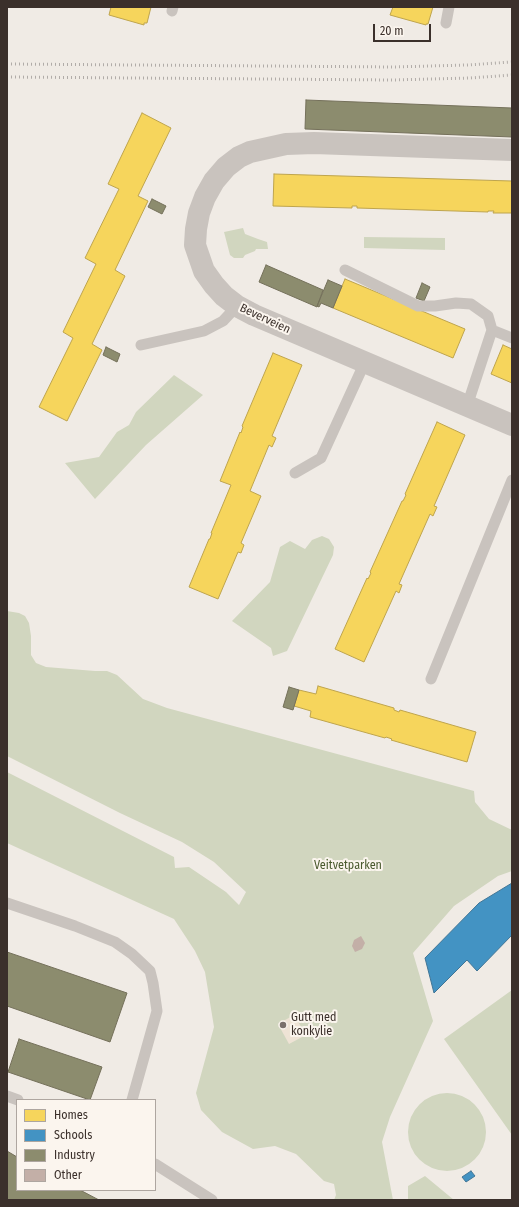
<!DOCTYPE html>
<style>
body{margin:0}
#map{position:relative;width:519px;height:1207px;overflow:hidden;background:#f0ebe5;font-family:"Fira Sans Condensed",sans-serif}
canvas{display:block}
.frame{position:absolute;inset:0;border:8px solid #3b302b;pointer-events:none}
.legend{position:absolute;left:16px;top:1099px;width:140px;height:92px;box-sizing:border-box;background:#fbf5ee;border:1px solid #aea6a0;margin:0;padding:5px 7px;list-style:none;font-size:12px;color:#3b302b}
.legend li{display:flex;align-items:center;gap:8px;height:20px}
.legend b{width:20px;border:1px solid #aea6a0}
.scale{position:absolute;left:373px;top:24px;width:58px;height:18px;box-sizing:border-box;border:2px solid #3b302b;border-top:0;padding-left:5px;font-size:12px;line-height:14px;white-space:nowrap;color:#3b302b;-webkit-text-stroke:3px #fbf5ee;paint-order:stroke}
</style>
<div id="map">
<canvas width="519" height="1207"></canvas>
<div class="frame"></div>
<ul class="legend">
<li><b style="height:11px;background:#f6d55c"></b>Homes</li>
<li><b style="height:11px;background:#4393c3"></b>Schools</li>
<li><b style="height:11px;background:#8c8c6e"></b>Industry</li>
<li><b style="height:11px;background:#c3afa7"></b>Other</li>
</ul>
<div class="scale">20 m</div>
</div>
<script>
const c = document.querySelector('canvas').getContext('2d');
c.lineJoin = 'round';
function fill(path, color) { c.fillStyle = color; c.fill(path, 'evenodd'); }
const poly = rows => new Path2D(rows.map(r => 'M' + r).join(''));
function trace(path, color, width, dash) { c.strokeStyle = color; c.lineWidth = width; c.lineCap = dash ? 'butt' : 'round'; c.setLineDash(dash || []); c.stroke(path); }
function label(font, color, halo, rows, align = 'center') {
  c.font = font + ' "Fira Sans Condensed",sans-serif'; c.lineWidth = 4; c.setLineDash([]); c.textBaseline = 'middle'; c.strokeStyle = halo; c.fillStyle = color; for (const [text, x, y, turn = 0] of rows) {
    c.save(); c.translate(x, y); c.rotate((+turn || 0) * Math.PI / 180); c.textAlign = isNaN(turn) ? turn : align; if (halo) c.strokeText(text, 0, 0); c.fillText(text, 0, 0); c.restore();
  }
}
const green = poly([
 [243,228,245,234,258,239,267,242,268,249,256,249,255,251,245,255,243,258,234,258,230,255,224,232],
 [364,237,445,238,445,250,364,248],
 [174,375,203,395,146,445,95,499,65,463,99,457,117,432,129,425,136,412],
 [322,536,329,539,334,547,333,555,287,651,273,656,271,648,232,621,270,582,280,547,290,541,305,549,312,540],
 [7,611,19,613,25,616,29,623,31,636,31,655,36,663,46,667,95,671,107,671,117,675,143,699,167,708,474,791,475,802,489,819,512,830,512,871,498,876,454,906,413,953,433,1021,390,1117,382,1142,393,1200,334,1200,336,1195,334,1184,324,1181,296,1154,275,1146,253,1149,222,1132,201,1110,196,1093,214,1027,205,972,195,951,174,919,7,843,7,772,174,857,175,868,189,867,226,892,239,905,246,892,214,862,182,842,120,813,7,756],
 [512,990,512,1135,444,1039],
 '408 1132a39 39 0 1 1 78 0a39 39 0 1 1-78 0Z',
 [425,1176,454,1200,408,1200,408,1186]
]);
const plaza = poly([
 [294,1015,306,1035,289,1044,278,1024]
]);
const homes = poly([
 [111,7,151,7,147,23,144,23,144,25,109,15,111,7],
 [393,7,433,7,428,24,426,24,426,25,390,15,393,7],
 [142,113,171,128,138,196,148,201,115,270,125,276,92,344,102,350,67,421,39,407,73,338,63,332,96,264,85,258,119,189,108,184,142,113],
 [274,174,512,181,512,213,493,213,494,211,488,211,488,212,357,208,357,206,352,206,352,208,273,206,274,174],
 [345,279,465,329,453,358,333,308,345,279],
 [503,345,512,349,512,383,491,374,503,345],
 [273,353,302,365,272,436,276,438,272,447,269,445,250,491,261,496,241,543,244,545,241,553,238,552,218,599,189,587,209,539,210,539,212,533,211,533,231,485,220,481,240,432,241,433,243,427,242,426,273,353],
 [437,422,465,435,434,506,437,507,433,516,430,514,399,584,402,585,399,593,396,591,364,662,335,649,367,578,368,579,371,573,370,572,402,501,403,501,406,495,405,494,437,422],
 [318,686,394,708,394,710,399,712,400,710,476,732,467,762,391,740,392,739,386,737,385,738,310,717,311,711,294,706,299,690,316,694,318,686]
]);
const schools = poly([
 [512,883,512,935,477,971,467,960,434,993,425,958,479,903,512,883],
 [471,1171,475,1176,466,1182,462,1177,471,1171]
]);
const industry = poly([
 [306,100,512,108,512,137,305,129,306,100],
 [152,199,166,206,162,214,148,207,152,199],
 [266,265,323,290,317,307,259,282,266,265],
 [328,280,342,286,333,308,321,303,319,307,317,306,328,280],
 [422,283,430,287,424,301,416,298,422,283],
 [106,347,120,354,117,362,103,355,106,347],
 [289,687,299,690,293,710,283,707,289,687],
 [7,952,127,993,110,1042,7,1006,7,952],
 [19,1039,102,1067,90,1100,8,1072,19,1039],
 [7,1151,17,1157,17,1190,80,1190,99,1200,7,1200,7,1151]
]);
const building = poly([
 [361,936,365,943,362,949,355,952,352,946,354,940]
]);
const service = poly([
 [172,11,173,7],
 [446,23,449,7],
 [345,270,418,306,435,306,456,303,471,304,488,316,492,330,467,406],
 [492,330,512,338],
 [141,345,204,331,223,321,237,306],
 [295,473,321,458,365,362],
 [431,679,512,480],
 [7,903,75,926,115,942,132,954,150,971,153,983,157,1011,132,1100],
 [7,1096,18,1100],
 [155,1164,212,1200]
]);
const minor = poly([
 [512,150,314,143,286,144,250,152,239,157,226,167,214,181,205,197,199,213,196,229,195,245,204,271,214,285,224,296,237,306,254,315,512,425]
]);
const rail = poly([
 [7,64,393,67,467,65,512,62],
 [7,77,392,80,470,78,512,75]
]);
const markers = [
 [283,1025,4,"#7a716c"]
];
const streetNames = [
 ["Beverveien",265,319,25]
];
const parkNames = [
 ["Veitvetparken",348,866]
];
const poiNames = [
 ["Gutt med",291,1018],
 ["konkylie",291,1032]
];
fill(green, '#d1d6bf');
fill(plaza, '#eee3d5');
fill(homes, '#f6d55c');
trace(homes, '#bea44d', 1);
fill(schools, '#4393c3');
trace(schools, '#417595', 1);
fill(industry, '#8c8c6e');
trace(industry, '#74705a', 1);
fill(building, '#c3afa7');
trace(service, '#c9c3be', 11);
trace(minor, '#c9c3be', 22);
trace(rail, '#b1aca8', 3, [1, 3]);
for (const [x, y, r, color] of markers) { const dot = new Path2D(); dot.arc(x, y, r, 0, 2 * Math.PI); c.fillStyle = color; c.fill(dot); trace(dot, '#fbf5ee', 1.5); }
label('12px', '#3b302b', '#fbf5ee', streetNames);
label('12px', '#4a5a2e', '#fbf5ee', parkNames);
label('12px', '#3b302b', '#fbf5ee', poiNames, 'left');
</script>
